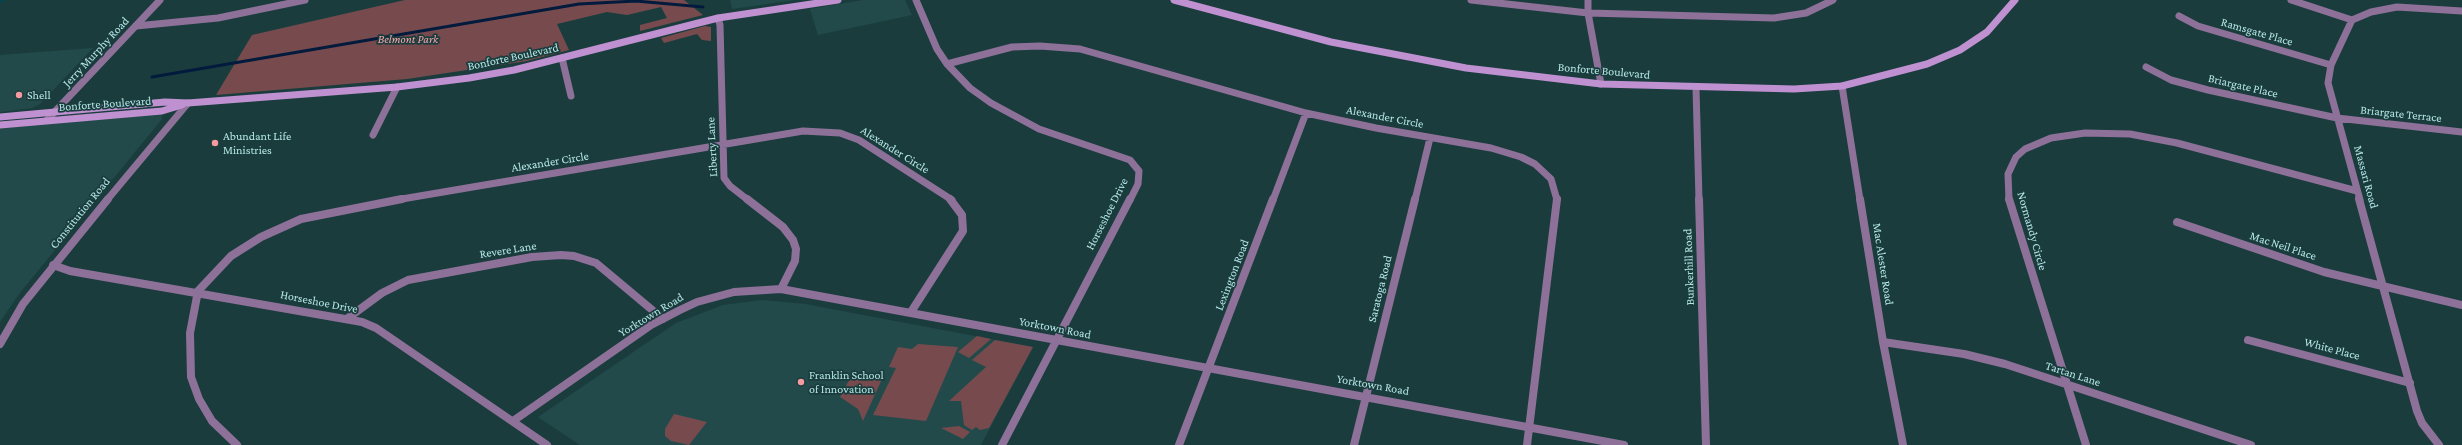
<!DOCTYPE html>
<style>
body{margin:0}
canvas{display:block;background:#1a3c3d}
</style>
<canvas width="2462" height="445"></canvas>
<script>
const c = document.querySelector('canvas').getContext('2d');
c.lineJoin = 'round';
function fill(path, color) { c.fillStyle = color; c.fill(path, 'evenodd'); }
const poly = rows => new Path2D(rows.map(r => 'M' + r).join(''));
function trace(path, color, width, dash) { c.strokeStyle = color; c.lineWidth = width; c.lineCap = dash ? 'butt' : 'round'; c.setLineDash(dash || []); c.stroke(path); }
function label(font, color, halo, rows, align = 'center') {
  c.font = font + ' "Crimson Pro",serif'; c.lineWidth = 3.5; c.setLineDash([]); c.textBaseline = 'middle'; c.strokeStyle = halo; c.fillStyle = color; for (const [text, x, y, turn = 0] of rows) {
    c.save(); c.translate(x, y); c.rotate((+turn || 0) * Math.PI / 180); c.textAlign = isNaN(turn) ? turn : align; if (halo) c.strokeText(text, 0, 0); c.fillText(text, 0, 0); c.restore();
  }
}
const built = poly([
 [730,0,795,0,732,9],
 [863,0,905,0,912,15,818,35,810,9],
 [93,48,40,104,32,108,0,112,0,55],
 [159,115,162,116,162,119,19,294,0,322,0,127],
 [762,300,805,304,1033,347,981,445,580,445,538,417,676,323,723,305]
]);
const green = poly([
 [405,0,684,0,703,15,640,31,640,25,667,18,661,7,627,15,607,12,557,24,569,50,527,61,407,79,216,95,252,35],
 [705,26,711,27,711,41,702,40,697,34,664,43,661,38],
 [977,336,991,339,969,358,958,352],
 [995,340,1033,347,989,428,980,430,976,427,972,430,964,425,961,401,949,401,986,367,972,360],
 [918,344,958,347,926,421,873,415,896,368,889,367,898,347,912,349],
 [853,373,882,379,863,421,858,409,840,397],
 [674,414,707,422,689,445,671,441,665,436,665,429],
 [959,426,970,432,963,439,941,428]
]);
const stream = poly([
 [152,77,579,4,636,1,703,7]
]);
const minorFar1 = poly([
 [916,0,937,49,947,64,970,88,991,103,1039,129,1130,160,1139,171,1138,184,1130,200],
 [1471,0,1588,13,1774,18,1806,13,1833,0],
 [1588,0,1588,13,1601,84],
 [2291,0,2352,20],
 [2179,16,2198,26,2331,65],
 [718,18,720,25,724,178,730,186,748,200],
 [136,26,218,18,305,0],
 [562,58,571,96],
 [947,64,1012,47,1040,46,1080,49,1306,113,1376,128,1491,148,1521,157,1535,164,1551,179,1557,200],
 [2146,67,2171,80,2208,90,2337,118,2462,132],
 [1842,86,1860,200],
 [1696,88,1699,200],
 [373,135,397,87],
 [396,200,803,131,840,133,859,140,952,200],
 [1273,200,1306,113],
 [1415,200,1430,138],
 [2009,200,2008,174,2016,157,2025,149,2051,138,2085,133,2130,134,2177,143,2357,191],
 [2360,200,2328,83,2331,65,2352,20,2371,12,2397,7,2462,11]
]);
const minor = poly([
 [747,199,783,227,793,240,796,249,795,261,781,289],
 [1699,199,1706,445],
 [1860,199,1883,342,1903,445],
 [2009,199,2086,445],
 [2359,199,2417,411,2422,423,2439,445],
 [2177,222,2324,272,2462,305],
 [53,265,70,271,362,322,376,328,547,445],
 [911,312,963,231,962,215,950,199],
 [348,318,382,293,408,280,532,257,561,255,574,256,596,263,663,319],
 [2248,340,2410,383],
 [1883,342,1964,354,2005,364,2251,445],
 [513,421,651,325,680,310,697,302,734,292,781,289,1624,445],
 [237,445,212,421,199,399,191,377,190,333,198,291,231,256,261,237,301,219,402,199],
 [1002,445,1130,199],
 [1179,445,1273,199],
 [1354,445,1415,199],
 [1527,445,1557,199]
]);
const tertiaryFar1 = poly([
 [47,120,160,0],
 [107,200,188,103]
]);
const tertiary = poly([
 [0,344,23,304,108,199]
]);
const secondary = poly([
 [1174,0,1331,42,1466,68,1601,84,1794,89,1842,86,1927,64,1960,50,1987,32,2015,0],
 [0,117,165,102,188,103,397,87,469,78,514,70,718,18,838,0],
 [0,125,162,111,182,105]
]);
const shadedWall = poly([
 [0,0,4,0,0,4]
]);
const markers = [
 [19,95,4,"#f49aa0"],
 [215,143,4,"#f49aa0"],
 [801,382,4,"#f49aa0"]
];
const streetNames = [
 ["Ramsgate Place",2257,32,16],
 ["Jerry Murphy Road",96,52,-47],
 ["Bonforte Boulevard",513,57,-12],
 ["Bonforte Boulevard",1604,71,5],
 ["Briargate Place",2243,86,13],
 ["Bonforte Boulevard",105,104,-4],
 ["Briargate Terrace",2401,114,6],
 ["Alexander Circle",1385,117,11],
 ["Liberty Lane",712,147,-93],
 ["Alexander Circle",895,150,32],
 ["Alexander Circle",550,162,-9],
 ["Massari Road",2366,177,75],
 ["Constitution Road",80,213,-51],
 ["Horseshoe Drive",1107,214,-63],
 ["Normandy Circle",2032,231,74],
 ["Mac Neil Place",2283,246,18],
 ["Revere Lane",508,250,-9],
 ["Mac Alester Road",1883,264,81],
 ["Bunkerhill Road",1689,267,-92],
 ["Lexington Road",1232,275,-69],
 ["Saratoga Road",1380,289,-76],
 ["Horseshoe Drive",319,302,11],
 ["Yorktown Road",651,315,-31],
 ["Yorktown Road",1055,328,11],
 ["White Place",2332,349,15],
 ["Tartan Lane",2073,374,18],
 ["Yorktown Road",1373,385,10]
];
const parkNames = [
 ["Belmont Park",408,39]
];
const poiNames = [
 ["Shell",27,95],
 ["Abundant Life",223,136],
 ["Ministries",223,150],
 ["Franklin School",809,375],
 ["of Innovation",809,389]
];
fill(built, '#224a4a');
fill(green, '#774b4e');
trace(stream, '#021b3d', 3);
trace(minorFar1, '#8e7199', 7);
trace(minor, '#8e7199', 8);
trace(tertiaryFar1, '#8e7199', 7);
trace(tertiary, '#8e7199', 8);
trace(secondary, '#bf91d1', 7);
fill(shadedWall, '#024450');
for (const [x, y, r, color] of markers) { const dot = new Path2D(); dot.arc(x, y, r, 0, 2 * Math.PI); c.fillStyle = color; c.fill(dot); trace(dot, '#1a3c3d', 1.5); }
label('12px', '#b5e6e6', '#1a3c3d', streetNames);
label('italic 12px', '#f9a7ab', '#1a3c3d', parkNames);
label('12px', '#b5e6e6', '#1a3c3d', poiNames, 'left');
</script>
